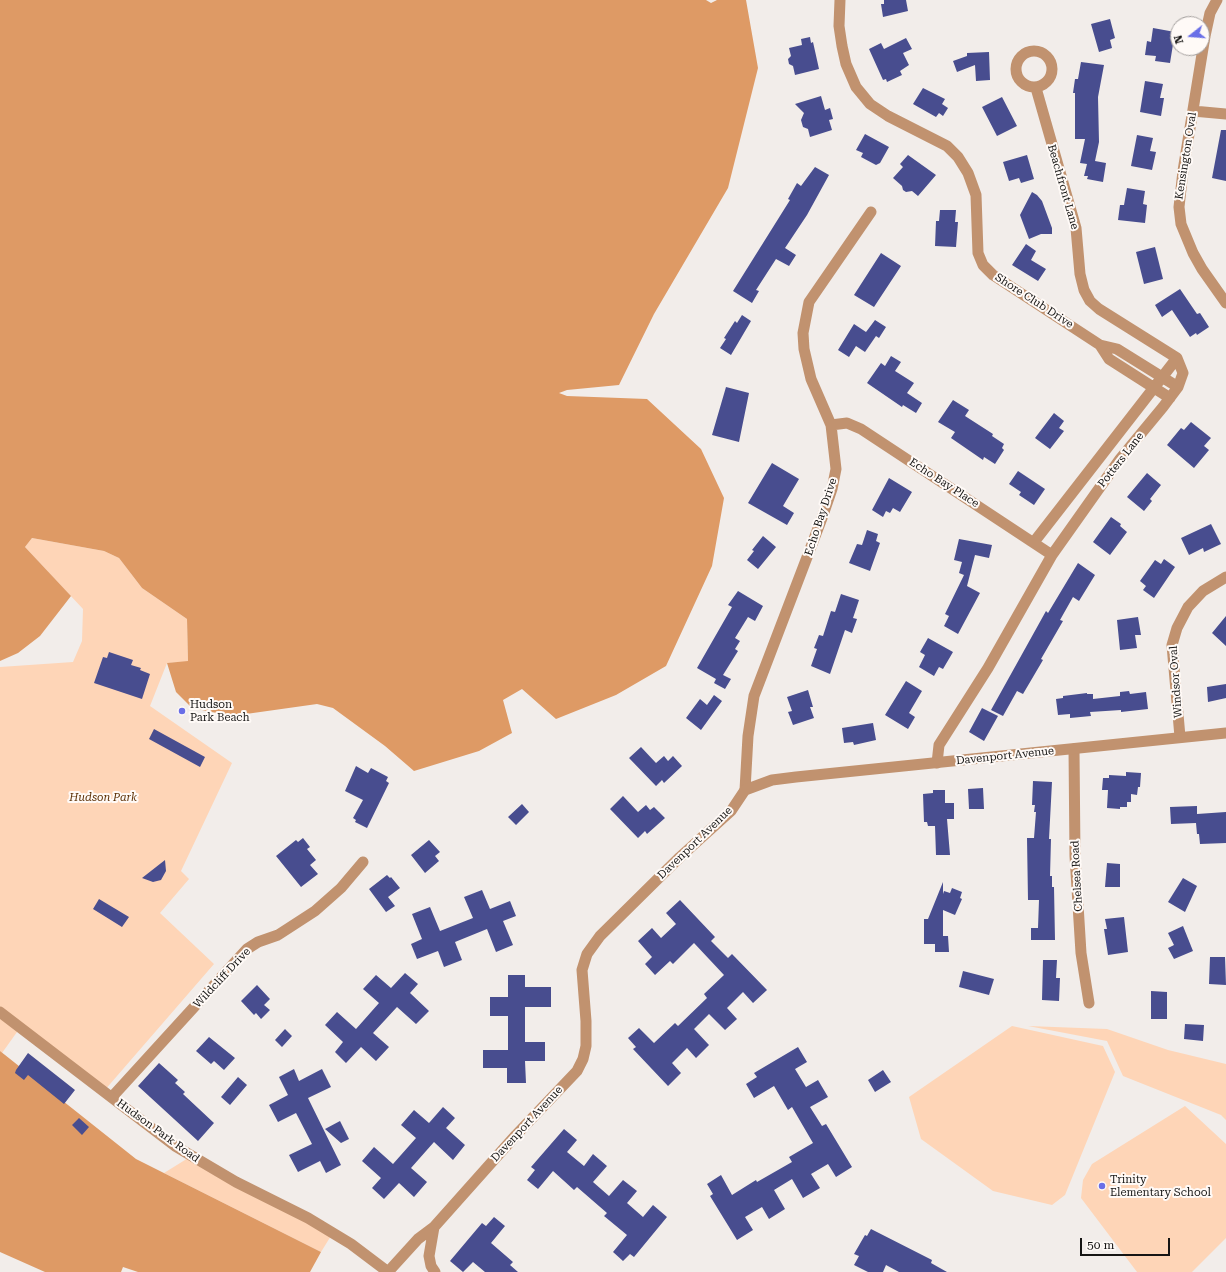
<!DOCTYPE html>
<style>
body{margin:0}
#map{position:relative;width:1226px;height:1272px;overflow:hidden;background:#f2edea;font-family:"Roboto Serif",serif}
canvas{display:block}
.north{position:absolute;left:1170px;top:16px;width:40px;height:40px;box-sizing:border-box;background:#fffaf7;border:1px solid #a29e9c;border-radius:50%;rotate:253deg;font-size:11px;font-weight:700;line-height:16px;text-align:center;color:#161514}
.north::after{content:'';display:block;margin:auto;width:14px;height:18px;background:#696ee7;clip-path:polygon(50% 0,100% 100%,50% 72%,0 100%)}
.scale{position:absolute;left:1080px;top:1238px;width:90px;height:18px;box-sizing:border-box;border:2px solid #161514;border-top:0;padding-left:5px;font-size:12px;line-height:14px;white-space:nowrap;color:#161514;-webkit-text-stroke:3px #fffaf7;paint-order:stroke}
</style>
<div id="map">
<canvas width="1226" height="1272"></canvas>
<div class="north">N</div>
<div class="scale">50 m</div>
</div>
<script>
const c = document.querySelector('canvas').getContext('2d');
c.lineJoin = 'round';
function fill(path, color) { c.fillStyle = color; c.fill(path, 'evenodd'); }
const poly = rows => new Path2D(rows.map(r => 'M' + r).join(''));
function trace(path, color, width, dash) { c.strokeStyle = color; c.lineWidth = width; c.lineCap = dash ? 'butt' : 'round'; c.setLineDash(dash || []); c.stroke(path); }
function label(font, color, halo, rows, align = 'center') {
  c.font = font + ' "Roboto Serif",serif'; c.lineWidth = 4; c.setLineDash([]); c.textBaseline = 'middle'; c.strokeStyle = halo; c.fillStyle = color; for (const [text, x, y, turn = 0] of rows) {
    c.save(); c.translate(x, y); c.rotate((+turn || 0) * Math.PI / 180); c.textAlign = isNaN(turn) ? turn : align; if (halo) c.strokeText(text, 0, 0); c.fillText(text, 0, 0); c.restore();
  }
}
const green = poly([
 [32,538,104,551,119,558,142,588,187,619,188,662,167,663,150,706,232,763,181,871,189,879,160,913,214,964,104,1091,22,1025,2,1053,0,1051,0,667,73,662,82,641,83,609,25,547],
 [1012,1026,1103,1046,1115,1072,1065,1195,1052,1205,993,1191,921,1139,909,1097],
 [1028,1026,1107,1029,1168,1050,1226,1064,1226,1120,1221,1115,1123,1076,1107,1041],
 [1185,1106,1226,1144,1226,1238,1192,1272,1137,1272,1081,1198,1083,1180,1092,1164],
 [193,1155,334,1231,321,1252,164,1173]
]);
const water = poly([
 [0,0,706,0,711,3,717,0,746,0,758,68,728,188,654,314,619,385,567,390,559,393,567,396,647,399,701,449,724,498,712,566,666,666,616,695,556,719,522,689,503,700,512,733,479,751,414,771,385,746,333,708,317,704,246,714,222,714,192,708,176,692,167,663,188,661,187,619,142,588,119,558,104,551,32,538,25,547,71,596,40,636,18,653,0,661],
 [0,1051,136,1159,321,1252,310,1272,138,1272,123,1267,121,1272,45,1272,0,1252]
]);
const building = poly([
 [884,0,906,0,908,11,883,17,881,4,884,4],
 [1110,19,1115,38,1110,40,1112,48,1099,52,1091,24],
 [1153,28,1175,32,1170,63,1155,61,1156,56,1145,55,1147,41,1151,42],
 [810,37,811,43,813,42,819,69,795,75,793,66,789,64,788,59,791,56,789,48,802,45,801,39],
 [906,38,912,49,903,53,909,65,900,71,902,75,887,82,886,79,883,80,869,49,881,43,884,49],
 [989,52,990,80,976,81,975,65,957,72,953,61,967,56,967,53],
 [1081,62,1104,65,1098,97,1099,142,1095,161,1106,163,1103,182,1087,179,1088,176,1084,176,1087,164,1080,163,1085,139,1075,139,1075,93,1073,93,1075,79,1078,79],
 [1145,81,1163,84,1160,98,1164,98,1161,116,1140,112],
 [923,88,945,99,942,104,948,108,943,116,939,113,936,117,913,104],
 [821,96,825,110,830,108,833,119,829,120,832,130,810,137,808,129,803,127,801,120,804,113,795,104],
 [1002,97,1017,126,997,136,982,107],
 [1221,130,1226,130,1226,181,1212,178],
 [865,134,889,147,880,163,876,165,861,157,863,153,856,150],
 [1137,135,1153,138,1150,151,1156,152,1152,170,1131,166],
 [908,155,936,175,918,196,912,191,906,192,903,190,902,186,893,178,903,167,900,164],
 [1027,155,1034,179,1021,183,1019,178,1009,181,1003,162],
 [815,167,829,175,807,215,785,248,796,255,789,266,776,259,756,290,759,291,752,303,733,291,790,200,788,199,797,183,801,186],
 [1127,188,1145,191,1143,204,1147,205,1145,223,1118,220,1120,205,1124,205],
 [1032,192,1037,195,1042,201,1052,228,1052,234,1041,234,1029,239,1020,215],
 [940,210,956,210,955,222,958,222,956,247,935,246,936,221,939,221],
 [1026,244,1036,251,1031,260,1046,269,1038,281,1012,265],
 [1155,247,1163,279,1144,284,1136,252],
 [881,253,901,266,874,307,854,295],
 [1180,289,1197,314,1200,313,1209,327,1197,335,1196,333,1190,337,1172,310,1162,317,1155,305],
 [742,315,751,321,731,355,720,348,726,339,724,338,735,321,737,323],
 [875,320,886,327,879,338,876,336,865,352,856,346,849,357,838,350,854,324,866,332],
 [891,356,901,362,895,371,914,383,907,393,922,403,916,413,903,405,902,407,867,383,881,363,885,366],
 [726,387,749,393,739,442,712,435],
 [953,400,969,410,965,416,993,434,992,436,1004,444,1002,448,1004,450,995,464,984,457,983,460,951,438,955,432,938,422],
 [1054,413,1064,421,1059,428,1064,431,1050,449,1035,438],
 [1191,422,1211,438,1204,446,1209,450,1194,468,1167,445,1181,428,1184,430],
 [772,463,799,479,783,506,794,513,787,525,748,503],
 [1018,471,1045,489,1034,505,1019,495,1021,492,1009,484],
 [1147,473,1161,485,1150,499,1152,501,1144,511,1127,497],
 [889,478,912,492,900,512,893,508,890,513,886,511,883,517,872,510],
 [1111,517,1121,524,1120,526,1127,532,1110,555,1093,542],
 [1211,524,1221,544,1204,552,1203,548,1189,555,1181,538],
 [867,530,878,534,876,541,880,543,870,571,849,563,857,544,862,545],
 [763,536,776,547,758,569,747,560,754,551,752,550],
 [959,539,992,545,989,558,975,555,967,586,980,593,958,634,944,626,949,616,945,614,964,575,959,573,962,562,954,560],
 [1164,559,1175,567,1154,598,1143,590,1146,586,1140,581,1155,560,1161,564],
 [1078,563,1095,575,1079,601,1073,597,1060,620,1063,621,1041,659,1043,660,1023,694,1017,691,1003,716,991,710,1046,611,1048,613],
 [738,591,763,606,755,621,748,617,735,638,740,641,735,649,738,651,723,675,731,679,725,689,714,683,716,679,697,668,732,607,728,605],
 [841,594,859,600,853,618,857,619,852,633,845,630,830,674,811,666,817,649,814,648,819,635,823,636,831,611,835,612],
 [1226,616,1226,646,1212,633],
 [1138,617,1141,635,1135,635,1137,648,1120,650,1117,620],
 [928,638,953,652,943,669,939,667,934,676,919,667,925,655,920,652],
 [109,652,133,660,131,665,141,668,140,670,150,674,142,699,94,683,103,657,107,658],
 [906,681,922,691,909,713,915,717,908,729,885,715],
 [1226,684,1226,698,1208,702,1207,687],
 [808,690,813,707,810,707,814,718,793,725,788,712,792,711,787,697],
 [1129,691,1130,694,1146,692,1148,709,1121,712,1121,710,1090,712,1091,716,1070,718,1070,714,1058,715,1056,699,1063,698,1063,696,1087,693,1087,694,1093,694,1093,699,1120,696,1120,692],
 [714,695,722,701,701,730,686,718,700,699,707,705],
 [982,708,998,716,984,741,969,732],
 [873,723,876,740,854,745,853,742,844,743,842,728],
 [154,729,205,757,200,767,149,739],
 [641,747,656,763,664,756,668,761,673,756,682,766,664,783,662,780,656,786,629,758],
 [356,766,368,773,371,768,388,777,386,781,389,783,367,828,355,822,356,820,353,818,363,800,345,791],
 [1126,772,1141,773,1140,787,1138,787,1137,795,1131,794,1131,802,1127,802,1127,807,1120,807,1120,809,1107,808,1108,790,1102,790,1103,778,1109,778,1109,775,1126,776],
 [1033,781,1052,782,1049,839,1051,839,1050,876,1052,876,1052,887,1054,887,1055,940,1031,940,1031,928,1038,928,1039,900,1028,900,1027,838,1034,838,1036,812,1034,812,1035,805,1032,805],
 [983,788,984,809,969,809,968,789],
 [933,790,945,790,945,803,954,803,954,819,947,819,950,855,936,855,935,826,928,826,927,822,924,822,923,794,933,793],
 [623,796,638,812,646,805,650,810,654,807,665,818,647,834,645,831,638,838,610,809],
 [522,804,529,812,516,825,508,817],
 [1197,806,1197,814,1226,812,1226,843,1200,844,1199,834,1197,834,1196,823,1171,824,1170,807],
 [303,838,310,847,307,849,316,860,310,865,318,874,301,887,276,856,296,840,298,842],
 [429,840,440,852,435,856,439,861,425,873,411,855],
 [165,860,166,871,161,880,153,882,142,878],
 [1107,863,1120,864,1120,887,1105,887],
 [387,875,390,878,391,877,400,888,388,897,395,906,386,912,369,889],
 [1183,878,1197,886,1185,912,1168,902],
 [943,882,943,894,944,891,950,893,952,888,962,892,960,898,962,899,955,915,943,910,943,936,948,936,949,952,935,952,935,944,924,944,924,919,928,919],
 [482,890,490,909,510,901,516,916,503,921,513,945,496,952,487,929,455,942,462,960,444,967,438,951,417,959,411,944,422,939,412,914,430,907,440,931,473,918,464,897],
 [99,899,129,917,122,927,93,909],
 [680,900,715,937,711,941,728,958,732,954,767,990,753,1003,743,992,727,1008,737,1019,725,1030,709,1014,694,1029,709,1045,696,1058,687,1048,672,1063,681,1073,668,1086,633,1049,636,1047,628,1038,639,1028,654,1043,675,1023,678,1026,707,998,704,994,724,975,694,943,673,964,670,961,655,975,645,964,652,957,638,941,652,928,661,938,676,924,666,913],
 [1124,917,1128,952,1108,955,1104,929,1107,929,1105,919],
 [1183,926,1193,951,1174,959,1168,948,1174,945,1168,933],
 [1210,957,1225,957,1226,985,1209,984],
 [1043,960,1057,960,1056,978,1060,978,1059,1001,1042,1000],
 [963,971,994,979,989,995,959,987],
 [405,973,418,984,410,993,429,1011,416,1024,397,1007,373,1033,389,1047,376,1061,361,1047,346,1063,335,1052,343,1042,325,1025,337,1012,356,1029,379,1003,363,989,376,975,391,988],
 [508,975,525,975,525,987,551,987,551,1007,525,1007,525,1042,545,1042,545,1061,525,1061,526,1083,507,1083,507,1068,483,1068,483,1050,508,1050,508,1016,490,1016,490,997,508,997],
 [257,985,270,999,264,1005,270,1010,261,1019,256,1013,254,1015,241,1001],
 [1151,991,1167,992,1167,1019,1151,1019],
 [1185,1024,1204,1025,1203,1041,1184,1039],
 [285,1029,292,1036,282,1047,275,1040],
 [209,1037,235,1058,224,1070,214,1061,211,1064,196,1051],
 [798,1047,807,1062,795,1069,806,1087,818,1080,828,1097,810,1107,822,1126,826,1124,852,1167,836,1177,828,1164,811,1174,820,1188,803,1198,792,1179,774,1190,785,1209,769,1219,762,1207,745,1217,753,1230,737,1240,710,1196,713,1194,707,1184,721,1175,732,1195,756,1180,757,1182,792,1162,789,1157,813,1143,792,1107,788,1110,774,1086,754,1098,746,1084,757,1077,754,1073],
 [28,1053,75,1090,64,1104,28,1075,24,1080,15,1073,16,1070],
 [159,1063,178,1080,175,1083,185,1092,183,1094,214,1123,198,1141,138,1086],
 [294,1069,299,1081,322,1069,331,1087,308,1098,341,1165,326,1173,320,1161,298,1172,289,1155,312,1144,296,1113,278,1122,269,1105,288,1095,279,1077],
 [883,1070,891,1082,875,1092,868,1080],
 [238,1077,247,1085,230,1105,221,1097],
 [443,1107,455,1118,446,1128,465,1145,453,1160,434,1142,411,1168,427,1182,414,1197,399,1183,384,1199,372,1188,381,1178,362,1161,374,1147,393,1164,416,1138,401,1125,414,1110,429,1123],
 [79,1118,89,1127,82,1135,72,1125],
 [340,1121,349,1139,341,1143,325,1129],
 [564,1129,577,1140,567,1152,584,1166,593,1154,607,1166,593,1182,609,1196,623,1180,637,1191,627,1203,643,1217,653,1205,667,1217,634,1257,630,1254,623,1261,613,1252,627,1235,604,1216,607,1213,577,1187,574,1190,553,1171,538,1189,527,1180,535,1170,531,1167],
 [494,1217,505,1226,491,1243,513,1262,510,1265,518,1272,485,1272,473,1262,463,1272,450,1261,482,1223,486,1226],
 [871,1229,932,1260,931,1263,947,1272,899,1272,886,1265,883,1272,868,1272,854,1265,859,1256,854,1254,865,1235,867,1236]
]);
const minor = poly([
 [840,0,839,26,842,46,846,64,856,87,870,104,888,116,947,146,958,157,968,173,976,195,978,253,983,265,993,275,1100,345,1117,349,1178,387],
 [1217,0,1210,13,1205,36,1183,171,1179,207,1181,224,1193,253,1202,269,1226,303],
 '1016 69a18 18 0 1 1 36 0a18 18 0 1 1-36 0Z',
 [1193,111,1226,114],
 [1100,345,1109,359,1170,398],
 [831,425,847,423,861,429,1052,555],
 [1034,542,1177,358],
 [1180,737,1172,645,1177,628,1188,607,1203,591,1226,577],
 [1074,749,1075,856,1081,953,1089,1003],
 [937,763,939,745,988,668,1052,555,1120,459,1163,407,1178,387,1183,373,1177,358,1099,309,1090,301,1084,290,1080,274,1076,228,1036,88],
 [745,790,748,736,754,696,822,518,832,489,836,469,831,425,811,379,804,349,803,333,809,302,871,212],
 [112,1097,247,949,258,942,278,935,315,911,341,888,363,862]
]);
const tertiary = poly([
 [0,1012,175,1146,236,1182,308,1218,351,1244,388,1272],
 [434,1227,429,1256,431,1266,435,1272],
 [388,1272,418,1239,434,1227,516,1135,577,1071,583,1059,586,1046,586,1021,582,970,587,954,600,936,680,857,731,811,745,790,772,780,796,777,1226,733]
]);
const markers = [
 [182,711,4,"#696ee7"],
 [1102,1186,4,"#696ee7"]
];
const streetNames = [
 ["Kensington Oval",1186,156,-81],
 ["Beachfront Lane",1063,187,74],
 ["Shore Club Drive",1034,301,33],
 ["Potters Lane",1121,460,-52],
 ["Echo Bay Place",944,483,33],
 ["Echo Bay Drive",821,517,-72],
 ["Windsor Oval",1176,682,-94],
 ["Davenport Avenue",1005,756,-6],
 ["Davenport Avenue",695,843,-44],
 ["Chelsea Road",1077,876,-93],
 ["Wildcliff Drive",222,978,-47],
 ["Davenport Avenue",527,1124,-47],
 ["Hudson Park Road",158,1131,36]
];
const poiNames = [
 ["Hudson",190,705],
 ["Park Beach",190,718],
 ["Trinity",1110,1180],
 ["Elementary School",1110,1193]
];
const parkNames = [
 ["Hudson Park",103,798]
];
fill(green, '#fed5b7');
fill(water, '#de9a65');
fill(building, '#484d8f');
trace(minor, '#c1926f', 11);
trace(tertiary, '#c1926f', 11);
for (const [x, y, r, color] of markers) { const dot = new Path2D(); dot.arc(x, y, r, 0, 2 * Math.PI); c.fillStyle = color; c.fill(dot); trace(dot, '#fffaf7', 1.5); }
label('11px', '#161514', '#fffaf7', streetNames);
label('11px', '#161514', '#fffaf7', poiNames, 'left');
label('italic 11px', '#5c3005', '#fffaf7', parkNames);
</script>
